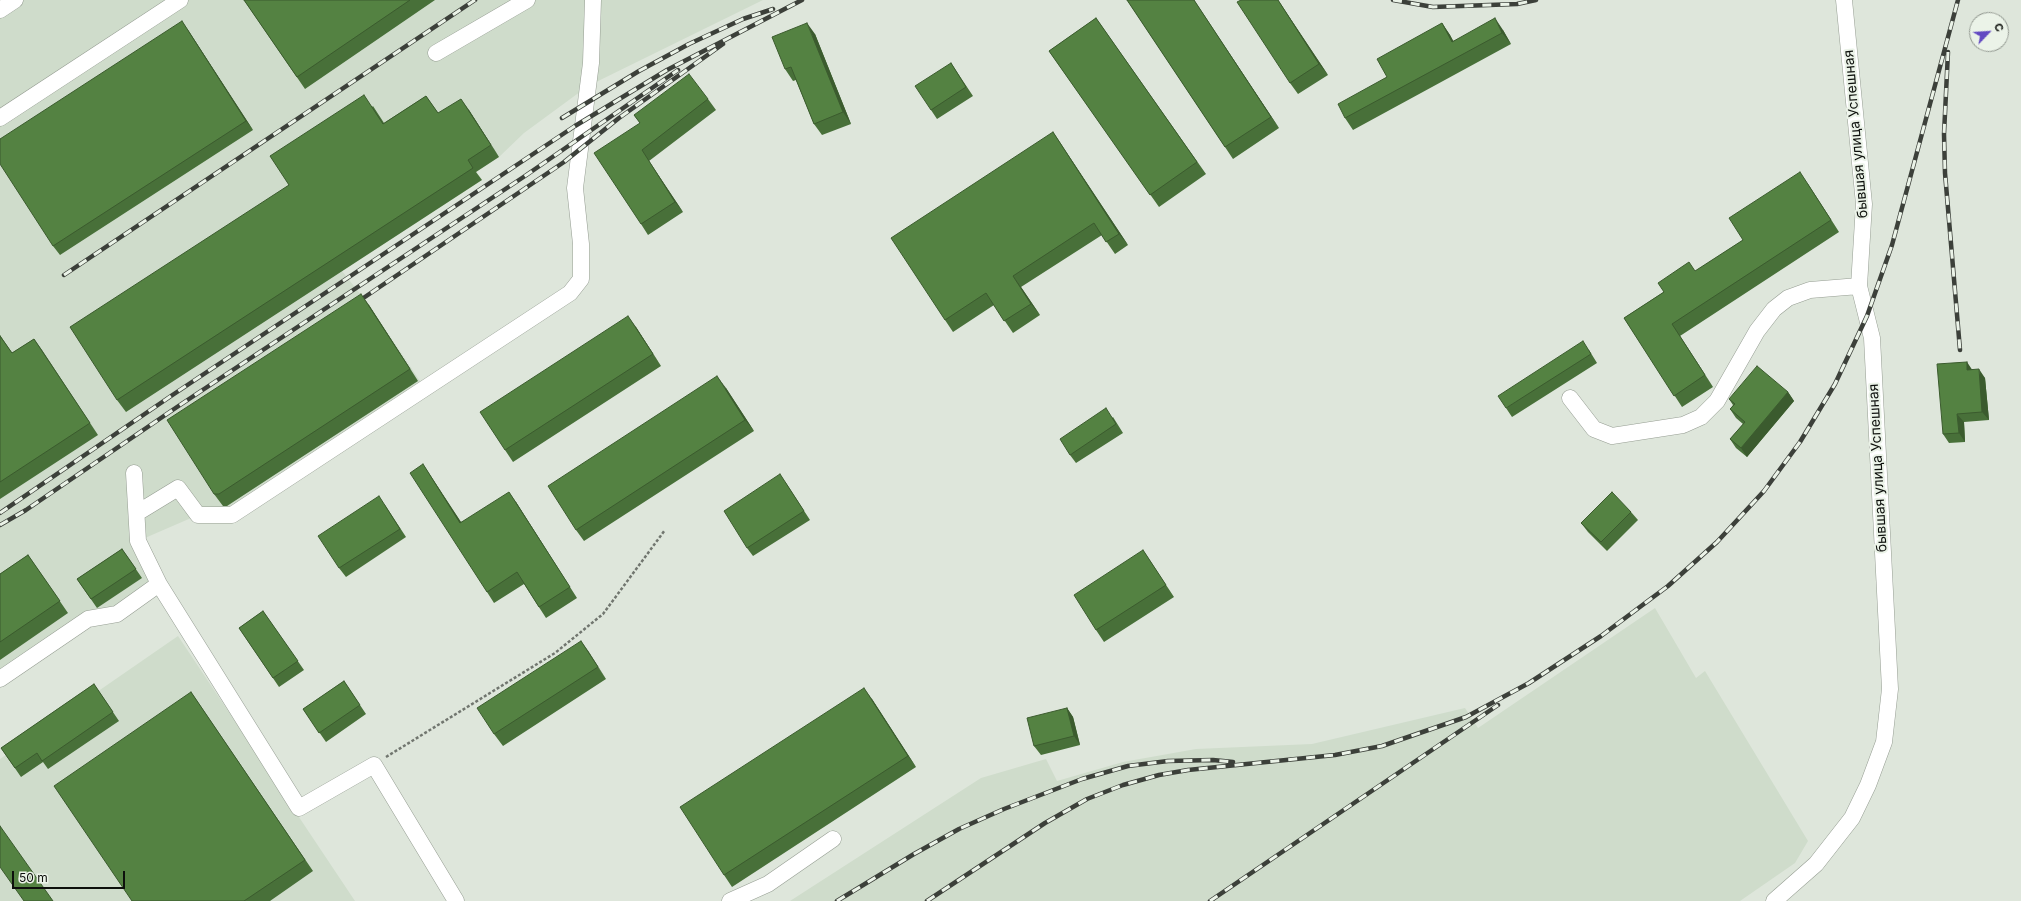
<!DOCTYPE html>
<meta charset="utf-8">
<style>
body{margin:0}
#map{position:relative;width:2021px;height:901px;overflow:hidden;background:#dee6db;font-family:Inter,sans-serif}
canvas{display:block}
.north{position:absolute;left:1969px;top:12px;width:40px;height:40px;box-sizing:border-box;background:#ebf3e8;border:1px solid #929890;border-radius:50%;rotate:65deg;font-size:11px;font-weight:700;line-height:16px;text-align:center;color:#0d100c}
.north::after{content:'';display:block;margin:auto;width:14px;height:18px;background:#6249c2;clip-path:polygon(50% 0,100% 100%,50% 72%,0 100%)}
.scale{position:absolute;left:12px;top:871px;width:113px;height:18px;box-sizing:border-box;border:2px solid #0d100c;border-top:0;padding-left:5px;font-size:12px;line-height:14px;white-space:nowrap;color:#0d100c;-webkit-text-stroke:3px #ebf3e8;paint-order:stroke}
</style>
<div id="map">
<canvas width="2021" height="901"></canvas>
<div class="north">С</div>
<div class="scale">50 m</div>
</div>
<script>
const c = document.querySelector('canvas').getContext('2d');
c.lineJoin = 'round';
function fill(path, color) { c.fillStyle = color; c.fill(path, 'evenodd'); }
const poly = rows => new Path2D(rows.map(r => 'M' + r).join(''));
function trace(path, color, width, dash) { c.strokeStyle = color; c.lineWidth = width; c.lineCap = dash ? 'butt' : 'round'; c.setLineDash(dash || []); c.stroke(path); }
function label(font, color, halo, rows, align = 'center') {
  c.font = font + ' Inter,sans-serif'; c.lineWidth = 4; c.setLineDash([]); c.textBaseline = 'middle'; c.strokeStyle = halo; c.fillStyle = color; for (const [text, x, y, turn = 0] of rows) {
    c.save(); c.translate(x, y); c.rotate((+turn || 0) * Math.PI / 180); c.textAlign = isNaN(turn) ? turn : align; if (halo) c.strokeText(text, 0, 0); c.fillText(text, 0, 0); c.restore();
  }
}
const built = poly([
 [12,0,763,0,588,86,524,133,499,157,476,172,482,180,342,271,369,305,424,387,232,515,198,515,138,541,159,584,117,614,88,619,0,679,0,8],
 [1655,608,1696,678,1705,671,1808,841,1795,863,1740,901,790,901,981,778,1046,759,1057,781,1123,762,1196,749,1312,744,1465,708,1478,728],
 [178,636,355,901,0,901,0,759]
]);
const path = poly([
 [386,757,555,653,603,614,665,530]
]);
const minor = poly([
 [0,10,15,0],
 [436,53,527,0],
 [0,118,180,0],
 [1570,398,1594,429,1612,436,1683,425,1701,417,1717,401,1757,331,1774,309,1788,298,1810,290,1859,286],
 [134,473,138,541,159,584,299,808,374,765,456,901],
 [137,513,178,488,198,515,232,515,570,293,581,279,581,244,575,188,591,63,593,0],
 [0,679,88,619,117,614,159,584],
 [730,901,768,884,833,839],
 [1774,901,1816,864,1852,818,1868,785,1884,742,1890,689,1872,338,1859,286,1864,204,1844,0]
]);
const rail = poly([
 [1393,0,1433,7,1517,4,1536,0],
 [1948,52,1944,134,1945,173,1960,350],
 [562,118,639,71,689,44,743,19,773,9],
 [64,275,475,0],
 [356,303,564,162,619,118,723,44],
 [0,513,171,396,575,126,667,70,802,0],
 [0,525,26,510,177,407,525,176,678,70],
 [837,901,914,854,959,829,1004,809,1082,779,1128,766,1168,761,1213,760,1233,762],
 [927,901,1045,823,1087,799,1123,785,1159,775,1188,770,1335,755,1382,746,1466,717,1529,683,1601,636,1668,586,1717,542,1764,491,1800,442,1835,384,1867,316,1892,245,1958,0],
 [1210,901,1498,705]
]);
const wall = poly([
 [244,0,435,0,305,89],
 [1127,0,1194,0,1279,128,1233,159],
 [1278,0,1328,75,1298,94,1290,83],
 [1096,18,1206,174,1159,207,1049,51],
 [1442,23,1450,35,1453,41,1503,30,1511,44,1353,130,1345,118],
 [188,30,253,130,60,255,53,246],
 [815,34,851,124,822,135,814,124,796,80,793,81,785,69],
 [951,63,973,96,937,119,931,110],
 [426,96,438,113,469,110,499,157,476,172,482,180,126,412,117,400,289,185,373,106,384,123],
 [708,99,716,110,649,161,683,212,648,235,641,224,640,123,634,115],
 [1053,132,1128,245,1115,254,1102,235,1021,287,1040,315,1013,333,994,305,953,332,945,320],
 [1808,184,1839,232,1680,336,1713,387,1682,407,1624,318,1743,240],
 [369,305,418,381,227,506,223,506,214,494],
 [636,327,661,366,513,462,505,450],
 [0,335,12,353,34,339,98,435,0,499],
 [1589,350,1597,363,1512,417,1506,408],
 [1972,369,1985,378,1989,420,1964,422,1965,442,1949,443,1943,434],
 [726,388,754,431,584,541,576,530],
 [1788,392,1794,401,1747,457,1736,448,1730,439,1743,424,1736,418,1730,409,1733,405,1729,399],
 [1113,417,1123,433,1076,463,1070,455],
 [423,464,461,522,516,502,577,598,546,618,524,584,494,603,487,592],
 [786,483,810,520,753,556,747,548],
 [385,505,406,537,346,577,339,568],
 [1631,512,1638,520,1607,551,1588,532,1581,523],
 [122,549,142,578,97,608,77,579],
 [1143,550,1174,597,1104,642,1096,630],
 [28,555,68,613,0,660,0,574],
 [263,611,304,670,279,687,239,628],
 [581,641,606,679,503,746,494,734],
 [344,681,366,714,326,742,303,709],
 [94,684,119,721,48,769,43,762,21,777,1,748],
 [191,692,313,871,270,901,132,901],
 [872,699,916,767,732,887,724,875],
 [1067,708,1073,717,1080,745,1041,755,1034,746]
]);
const shadedWall = poly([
 [1194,0,1279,128,1271,117],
 [1278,0,1328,75,1319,64],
 [1495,18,1503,30,1511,44,1502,33],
 [182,21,188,30,253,130,246,121],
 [807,23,815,34,851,124,843,112],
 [1442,23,1450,35,1460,53,1452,42],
 [461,99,469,110,499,157,491,145],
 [1053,132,1061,144,1128,245,1119,234],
 [642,150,649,161,683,212,675,202],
 [1800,172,1808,184,1839,232,1831,220],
 [1013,276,1021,287,1040,315,1031,304],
 [361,294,369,305,418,381,410,369],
 [628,316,636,327,661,366,653,354],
 [1672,324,1680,336,1713,387,1705,375],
 [34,339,42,350,98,435],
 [1967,362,1973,371,1967,370],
 [1979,369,1985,378,1989,420,1982,412],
 [717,376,726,388,754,431,745,420],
 [1788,392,1794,401,1747,457,1741,448],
 [1957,414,1964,422,1965,442,1959,433],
 [423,464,430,475,468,533,460,523],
 [509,492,516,502,577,598,570,587],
 [581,641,589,652,606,679,598,667],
 [864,688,872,699,916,767,908,756],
 [1067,708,1073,717,1080,745,1074,736]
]);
const building = poly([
 [244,0,410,0,297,77,244,0],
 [1127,0,1194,0,1271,117,1225,147,1127,0],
 [1241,0,1278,0,1319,64,1290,83,1237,2,1241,0],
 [1096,18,1197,162,1150,195,1049,51,1096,18],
 [1495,18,1502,33,1345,118,1338,104,1387,77,1377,59,1442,23,1452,42,1495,18],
 [182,21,246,121,53,246,0,164,0,139,182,21],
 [807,23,843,112,814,124,791,67,785,69,772,37,807,23],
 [951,63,966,87,931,110,915,86,951,63],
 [689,74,708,99,642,150,675,202,641,224,594,153,640,123,634,115,689,74],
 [364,95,383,124,426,96,438,113,461,99,491,145,468,160,473,168,117,400,70,327,289,185,270,156,364,95],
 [1053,132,1119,234,1106,242,1094,223,1013,276,1031,304,1004,321,986,293,945,320,891,238,1053,132],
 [1800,172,1831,220,1672,324,1705,375,1674,396,1624,318,1664,292,1658,283,1689,262,1695,271,1743,240,1729,218,1800,172],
 [361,294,410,369,219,494,214,494,167,420,361,294],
 [628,316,653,354,505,450,480,412,628,316],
 [0,336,12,353,34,339,90,423,0,482,0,336],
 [1583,341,1591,354,1506,408,1498,396,1583,341],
 [1967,362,1967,370,1979,369,1982,412,1957,414,1959,433,1943,434,1937,364,1967,362],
 [1757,366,1788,392,1741,448,1730,439,1745,422,1730,409,1735,404,1729,399,1757,366],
 [717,376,745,420,576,530,548,486,717,376],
 [1106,408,1116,424,1070,455,1060,439,1106,408],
 [423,464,460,523,509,492,570,587,539,607,517,572,487,592,410,473,423,464],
 [780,474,804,511,747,548,724,511,780,474],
 [1612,492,1631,512,1601,542,1581,523,1612,492],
 [379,496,400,529,339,568,318,536,379,496],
 [122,549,136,569,91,599,77,579,122,549],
 [1143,550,1166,585,1096,630,1074,595,1143,550],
 [28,555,60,601,0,642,0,574,28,555],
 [263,611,298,661,273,678,239,628,263,611],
 [581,641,598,667,494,734,477,708,581,641],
 [344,681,360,705,319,733,303,709,344,681],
 [94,684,113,712,42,761,37,753,15,768,1,748,94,684],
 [864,688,908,756,724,875,680,807,864,688],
 [191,692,305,860,244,901,132,901,54,786,191,692],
 [1067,708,1074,736,1034,746,1027,718,1067,708],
 [0,826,53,901,24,901,0,867,0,826]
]);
const streetNames = [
 ["бывшая улица Успешная",1856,134,-95],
 ["бывшая улица Успешная",1878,468,-93]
];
fill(built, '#cfdccb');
trace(minor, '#959d92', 17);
trace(path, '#71766f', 2.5, [3, 2]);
trace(minor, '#fff', 16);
trace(rail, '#3c403a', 4.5);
trace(rail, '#ebf3e8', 3, [9]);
fill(wall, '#487039');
fill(shadedWall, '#3b5b2e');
fill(building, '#548242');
trace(building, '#3b5b2e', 1);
label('14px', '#0d100c', '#ebf3e8', streetNames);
</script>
